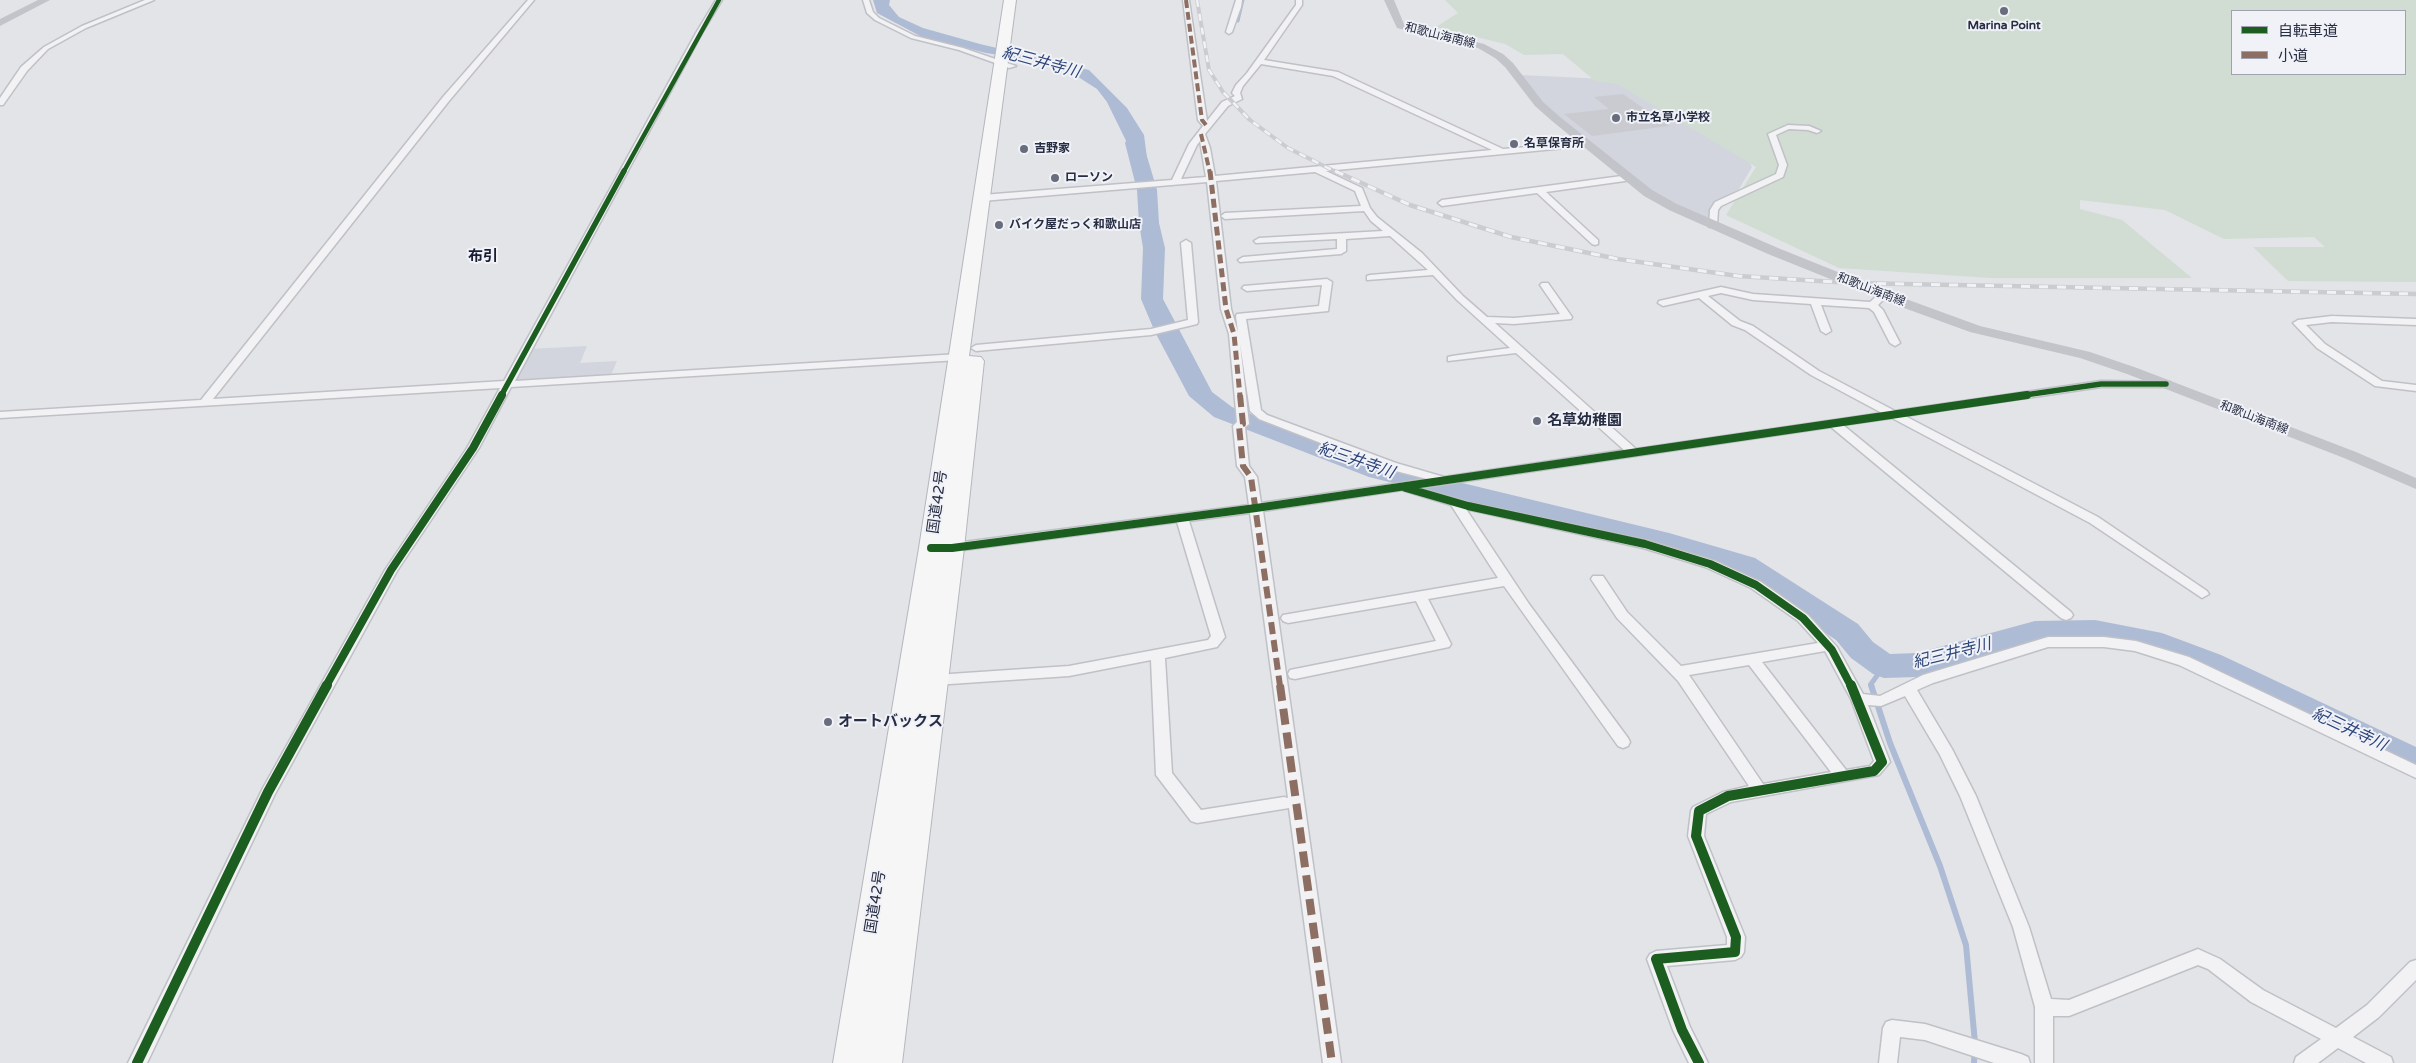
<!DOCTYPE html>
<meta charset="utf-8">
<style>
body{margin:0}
#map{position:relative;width:2416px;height:1063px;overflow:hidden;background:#e2e4e8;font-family:"Varela Round","Noto Sans JP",sans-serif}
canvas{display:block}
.legend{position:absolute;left:2231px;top:10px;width:175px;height:65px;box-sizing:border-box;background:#f0f2f7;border:1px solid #a0a3af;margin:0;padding:6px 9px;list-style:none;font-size:15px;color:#272d43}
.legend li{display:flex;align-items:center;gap:10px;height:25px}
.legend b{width:25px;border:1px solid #a0a3af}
</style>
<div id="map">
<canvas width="2416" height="1063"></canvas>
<ul class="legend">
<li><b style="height:6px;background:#1b5e20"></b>自転車道</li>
<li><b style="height:6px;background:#8d6e63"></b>小道</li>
</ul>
</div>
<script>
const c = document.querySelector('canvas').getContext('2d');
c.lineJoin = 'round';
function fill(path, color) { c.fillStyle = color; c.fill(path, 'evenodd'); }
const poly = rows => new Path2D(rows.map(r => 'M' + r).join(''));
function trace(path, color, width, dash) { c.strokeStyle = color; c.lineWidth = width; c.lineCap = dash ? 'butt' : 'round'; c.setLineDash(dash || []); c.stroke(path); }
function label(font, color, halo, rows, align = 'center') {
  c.font = font + ' "Varela Round","Noto Sans JP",sans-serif'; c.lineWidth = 4; c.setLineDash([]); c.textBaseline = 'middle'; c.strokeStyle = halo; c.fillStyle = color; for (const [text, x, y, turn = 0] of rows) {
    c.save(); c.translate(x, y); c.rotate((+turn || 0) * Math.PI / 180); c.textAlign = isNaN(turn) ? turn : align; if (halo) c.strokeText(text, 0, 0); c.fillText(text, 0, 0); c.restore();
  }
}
const built = poly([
 [1521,75,1606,79,1643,93,1744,152,1752,167,1739,189,1718,201,1711,208,1708,220,1649,190,1551,112,1539,100],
 [587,346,580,363,617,361,610,377,512,383,530,349]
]);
const green = poly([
 [1445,0,2416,0,2416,282,2288,281,2253,247,2325,247,2314,237,2224,239,2165,210,2080,200,2080,209,2122,220,2192,278,1991,278,1839,268,1726,215,1756,167,1617,84,1595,81,1563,54,1524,55,1505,44,1436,27,1458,13],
 [2232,11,2405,11,2405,74,2232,74]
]);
const water = poly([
 [873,0,890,0,889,5,899,17,923,28,980,44,1089,70,1127,108,1144,135,1150,182,1140,181,1133,155,1107,102,1097,89,1072,73,1030,60,986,53,922,37,877,13]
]);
const streamFar2 = poly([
 [1238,21,1243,0]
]);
const streamFar1 = poly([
 [1872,686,1871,684,1884,666]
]);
const stream = poly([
 [1871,685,1890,743,1940,866,1966,945,1975,1043,1974,1063]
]);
const river = poly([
 [1134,137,1141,139,1143,143,1157,190,1159,223,1165,248,1163,299,1212,392,1232,407,1388,465,1669,533,1755,558,1858,624,1873,642,1890,654,1917,653,2035,621,2095,620,2162,633,2221,655,2416,747,2416,775,2404,772,2199,671,2146,651,2095,642,2035,643,1917,677,1884,678,1873,674,1851,658,1836,640,1735,572,1662,550,1369,477,1214,417,1189,396,1155,332,1141,299,1143,248,1139,223,1137,190,1125,143,1127,139,1134,137]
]);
const building = poly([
 [1623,94,1669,126,1592,136,1564,114,1609,109,1594,97]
]);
const street = poly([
 [145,0,154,0,86,28,48,49,27,71,3,105,0,105,0,98,21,67,44,47,82,26,145,0],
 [528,0,534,0,449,101,213,399,504,381,696,33,716,0,722,0,702,33,515,381,959,354,964,357,959,360,511,387,479,448,397,571,275,794,147,1063,128,1063,263,788,385,570,467,448,500,388,0,418,0,412,201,400,443,97,528,0],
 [863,0,869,0,873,12,879,18,915,36,963,48,1016,66,1009,68,959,50,911,38,875,20,867,13,863,0],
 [1183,0,1189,0,1207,121,1222,102,1235,96,1232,93,1236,85,1247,73,1296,5,1296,0,1302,0,1302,5,1264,60,1338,72,1503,149,1589,142,1590,144,1586,146,1326,171,1362,188,1370,208,1377,217,1422,253,1463,296,1487,317,1514,318,1560,314,1540,285,1542,283,1548,283,1572,317,1571,319,1514,324,1495,323,1636,449,1882,413,1811,375,1745,330,1732,325,1699,298,1663,306,1658,303,1659,301,1721,287,1753,294,1870,302,1880,293,1886,293,1886,297,1878,305,1883,310,1900,343,1895,346,1890,343,1874,312,1869,308,1821,305,1831,331,1826,334,1821,331,1811,304,1753,300,1721,293,1708,296,1740,321,1753,326,1819,371,1895,411,2101,381,2170,382,2171,384,2166,387,2101,387,1905,416,2098,517,2207,591,2209,594,2202,598,2090,523,1892,418,1843,425,2071,612,2073,615,2071,618,2066,620,2061,618,1831,427,1419,488,1470,503,1649,541,1715,561,1761,582,1808,615,1837,647,1863,694,1880,696,1923,675,2048,637,2104,637,2136,641,2189,657,2416,765,2416,778,2179,665,2135,651,2104,647,2048,647,1933,683,1917,690,1952,749,1976,796,2029,927,2051,999,2069,1000,2198,949,2220,959,2263,990,2336,1028,2367,1005,2410,962,2416,960,2416,980,2379,1017,2353,1037,2391,1057,2393,1063,2366,1063,2338,1048,2318,1063,2294,1063,2296,1057,2321,1039,2251,1002,2208,969,2198,965,2069,1016,2053,1016,2053,1063,2035,1063,2035,1007,2013,927,1960,796,1940,755,1905,696,1881,706,1868,705,1890,762,1879,775,1731,802,1706,814,1704,836,1745,937,1744,952,1741,957,1735,960,1667,966,1690,1027,1708,1063,1689,1063,1673,1030,1647,959,1650,954,1656,951,1727,945,1727,937,1688,836,1691,811,1693,807,1723,792,1749,786,1678,681,1617,618,1591,579,1593,576,1603,576,1627,612,1681,666,1818,643,1798,621,1751,588,1705,567,1643,548,1466,509,1529,604,1628,738,1630,742,1628,746,1623,748,1618,746,1504,586,1428,599,1451,644,1449,647,1295,679,1290,678,1288,674,1290,670,1295,669,1436,641,1416,601,1288,623,1283,621,1281,618,1283,615,1498,578,1451,505,1402,490,1263,511,1341,1063,1323,1063,1289,808,1197,823,1191,821,1156,775,1151,660,1069,676,935,685,930,684,928,680,930,676,935,675,1069,666,1208,640,1211,636,1177,522,948,552,942,548,948,544,1249,505,1245,477,1237,466,1233,426,1237,422,1229,334,1221,309,1207,182,982,201,978,198,982,195,1172,180,1189,144,1203,126,1198,120,1183,0],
 [1261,64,1333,76,1492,150,1215,176,1210,148,1205,134,1228,106,1242,99,1240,93,1243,86,1261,64],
 [1200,141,1206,177,1181,179,1197,145,1200,141],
 [1315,172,1355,191,1361,206,1225,213,1221,216,1225,219,1364,211,1371,221,1383,231,1259,238,1254,241,1256,243,1337,239,1337,249,1243,257,1238,260,1240,262,1341,254,1346,251,1346,239,1390,236,1428,270,1370,275,1367,276,1367,280,1433,275,1457,300,1510,348,1452,356,1448,357,1448,361,1516,353,1624,450,1444,477,1396,463,1267,415,1261,410,1246,319,1328,311,1332,282,1327,279,1244,286,1242,288,1247,291,1322,285,1319,306,1237,314,1236,316,1238,332,1231,309,1216,181,1315,172],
 [1240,343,1250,411,1259,419,1388,469,1427,479,1261,503,1257,477,1249,466,1245,427,1249,424,1240,343],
 [1250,513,1288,798,1284,797,1201,810,1172,773,1165,658,1217,647,1225,637,1189,521,1250,513],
 [1825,651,1851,699,1874,761,1870,766,1846,770,1762,662,1825,651],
 [1749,665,1831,772,1763,784,1689,675,1749,665],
 [1236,0,1242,0,1241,7,1232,32,1229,34,1226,32,1236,0],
 [1788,125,1809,126,1821,131,1817,133,1808,130,1789,129,1776,135,1787,165,1783,177,1721,206,1718,210,1717,225,1709,227,1710,210,1715,202,1776,174,1779,165,1768,134,1788,125],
 [1629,175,1633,178,1632,180,1546,192,1598,240,1598,244,1595,245,1592,244,1537,193,1442,206,1438,203,1442,200,1629,175],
 [1186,240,1191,243,1198,322,1197,324,1151,335,976,351,971,348,976,345,1151,329,1188,320,1181,243,1186,240],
 [2332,316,2416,319,2416,325,2332,322,2306,325,2325,344,2382,381,2416,385,2416,391,2375,386,2317,348,2293,323,2298,320,2332,316],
 [1892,1020,1925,1024,2021,1054,2028,1057,2030,1063,1994,1063,1925,1040,1900,1037,1897,1063,1879,1063,1883,1028,1886,1022,1892,1020]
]);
const secondary = poly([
 [38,0,50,0,0,26,0,19,38,0],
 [1384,0,1394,0,1404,24,1484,44,1503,54,1513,63,1543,102,1560,117,1652,190,1677,204,1778,248,1895,295,1980,326,2090,352,2137,368,2356,452,2416,478,2416,489,2344,458,2127,374,2080,358,1970,332,1885,301,1768,254,1669,210,1644,196,1552,121,1535,106,1505,67,1495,58,1478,48,1397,28,1384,0]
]);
const highway = poly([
 [1004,0,1016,0,969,356,981,357,984,361,964,548,902,1063,833,1063,919,548,1004,0]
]);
const railFar1 = poly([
 [1197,0,1209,70,1223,92,1250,120,1288,148,1338,173]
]);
const rail = poly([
 [1335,171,1410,205,1511,237,1618,259,1738,276,1852,283,2416,294]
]);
const quietFar3 = poly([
 [1186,0,1202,120,1206,125],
 [1201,134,1210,173]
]);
const quietFar2 = poly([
 [1210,171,1226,309,1234,334,1240,396]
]);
const quietFar1 = poly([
 [1240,395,1243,424,1239,426,1243,466,1251,477,1280,686]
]);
const quiet = poly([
 [1280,685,1332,1063]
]);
const cyclewayFar3 = poly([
 [623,173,719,0]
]);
const cyclewayFar2 = poly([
 [501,396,624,171],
 [2018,396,2101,384,2166,384]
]);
const cyclewayFar1 = poly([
 [1406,488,1468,506,1645,544,1710,564,1756,585,1803,618,1832,650,1851,686],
 [931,548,952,548,1256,508,2027,395],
 [326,686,391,570,473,448,502,395]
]);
const cycleway = poly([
 [137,1063,268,792,327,685],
 [1699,1063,1682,1030,1656,959,1735,952,1736,937,1696,836,1699,811,1728,796,1874,771,1882,762,1851,685]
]);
const markers = [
 [2004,11,5,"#686d7d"],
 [1616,118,5,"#686d7d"],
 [1514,144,5,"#686d7d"],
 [1024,149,5,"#686d7d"],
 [1055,178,5,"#686d7d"],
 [999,225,5,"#686d7d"],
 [1537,421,5,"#686d7d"],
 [828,722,5,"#686d7d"]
];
const farPoinames = [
 ["Marina Point",2004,26,"center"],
 ["市立名草小学校",1626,118],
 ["名草保育所",1524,144],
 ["吉野家",1034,149],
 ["ローソン",1065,178],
 ["バイク屋だっく和歌山店",1009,225]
];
const farStreetnames = [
 ["和歌山海南線",1440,36,14],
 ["和歌山海南線",1871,290,21],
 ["和歌山海南線",2254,418,21]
];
const farQuarternames = [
 ["布引",483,257]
];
const poiNames = [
 ["名草幼稚園",1547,421],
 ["オートバックス",838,722]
];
const streetNames = [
 ["国道42号",938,502,-82],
 ["国道42号",876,902,-81]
];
const waterNames = [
 ["紀三井寺川",1041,63,15],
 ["紀三井寺川",1356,461,19],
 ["紀三井寺川",1952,654,-14],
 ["紀三井寺川",2349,730,25]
];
fill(built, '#d2d5dd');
fill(green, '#d1dcd3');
fill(water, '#aebbd5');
trace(streamFar2, '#aebbd5', 3);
trace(streamFar1, '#aebbd5', 5);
trace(stream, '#aebbd5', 6);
fill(river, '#aebbd5');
fill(building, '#c9cbd0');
trace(street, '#bfc1c6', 3);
trace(highway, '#b4b7bd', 2);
fill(street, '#f2f2f4');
fill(secondary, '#c3c4ca');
fill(highway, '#f6f6f7');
trace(railFar1, '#cbcccf', 4);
trace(rail, '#cbcccf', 4.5);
trace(railFar1, '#f0f2f7', 2.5, [7]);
trace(rail, '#f0f2f7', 3, [9]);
trace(quietFar3, '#8d6e63', 4, [8, 4]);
trace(quietFar2, '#8d6e63', 5, [9, 5]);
trace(quietFar1, '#8d6e63', 6, [12, 6]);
trace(quiet, '#8d6e63', 8, [16, 8]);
trace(cyclewayFar3, '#1b5e20', 4.5);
trace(cyclewayFar2, '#1b5e20', 5.5);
trace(cyclewayFar1, '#1b5e20', 8);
trace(cycleway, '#1b5e20', 10);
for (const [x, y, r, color] of markers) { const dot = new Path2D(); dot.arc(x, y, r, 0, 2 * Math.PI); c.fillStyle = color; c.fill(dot); trace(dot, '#f0f2f7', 2); }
label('bold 12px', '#272d43', '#f0f2f7', farPoinames, 'left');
label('12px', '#272d43', '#f0f2f7', farStreetnames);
label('bold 15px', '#1a1e34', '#f0f2f7', farQuarternames);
label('bold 15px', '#272d43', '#f0f2f7', poiNames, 'left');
label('15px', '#272d43', '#f0f2f7', streetNames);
label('italic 16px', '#2e457a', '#f0f2f7', waterNames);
</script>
